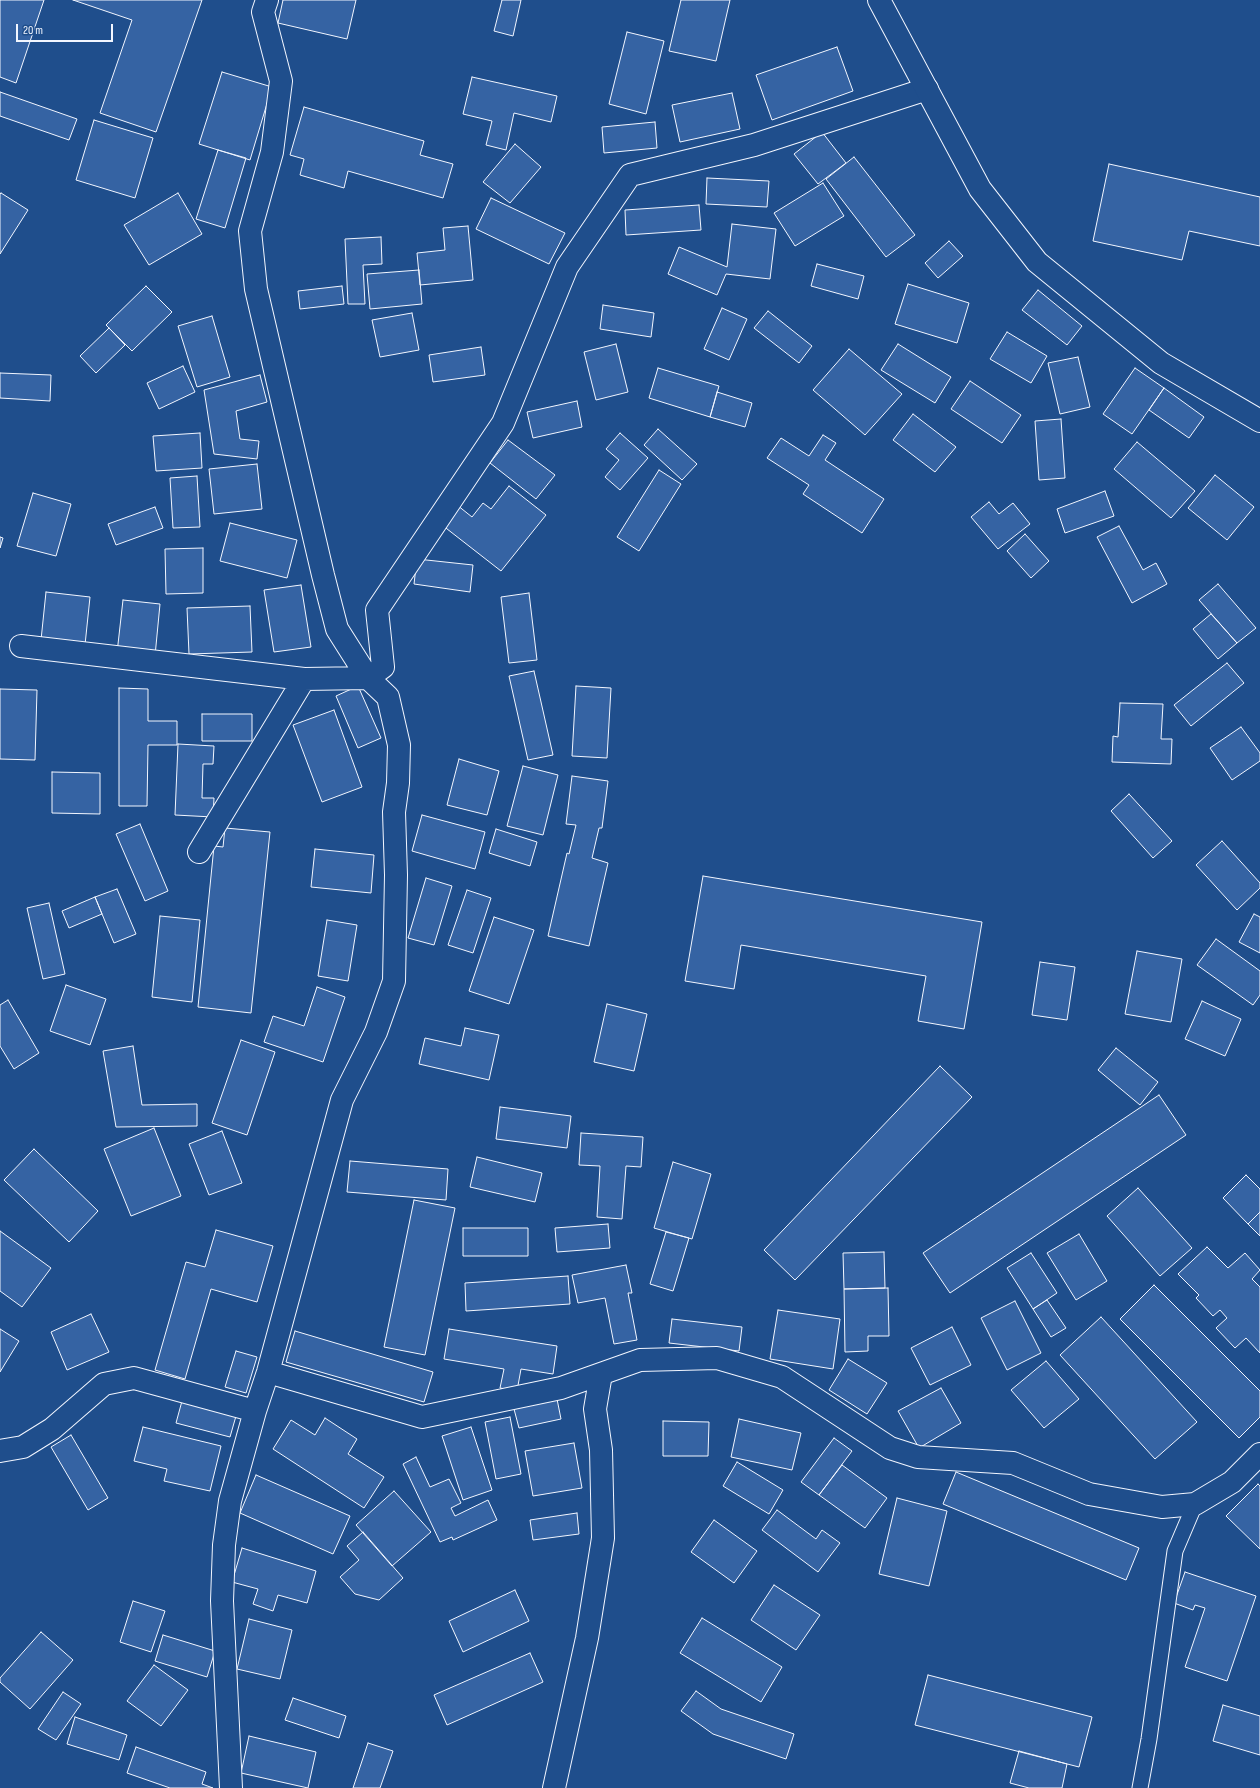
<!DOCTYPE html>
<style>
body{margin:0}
#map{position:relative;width:1260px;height:1788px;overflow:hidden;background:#1f4e8c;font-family:"Sofia Sans Condensed",sans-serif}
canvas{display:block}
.scale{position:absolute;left:16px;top:24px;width:97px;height:18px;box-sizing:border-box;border:2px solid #f2f6ff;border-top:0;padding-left:5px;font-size:12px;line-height:14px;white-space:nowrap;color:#f2f6ff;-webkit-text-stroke:3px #1f4e8c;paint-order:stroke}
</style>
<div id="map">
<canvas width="1260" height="1788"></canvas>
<div class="scale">20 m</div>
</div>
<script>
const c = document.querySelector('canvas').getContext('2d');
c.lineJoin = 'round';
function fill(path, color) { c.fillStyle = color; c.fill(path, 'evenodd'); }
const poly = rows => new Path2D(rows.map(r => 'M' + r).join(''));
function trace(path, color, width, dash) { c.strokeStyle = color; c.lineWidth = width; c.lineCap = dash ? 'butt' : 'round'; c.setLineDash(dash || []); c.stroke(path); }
const building = poly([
 [0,0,44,0,16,83,0,77,0,0],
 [73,0,202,0,156,132,100,113,132,20,73,0],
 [283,0,356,0,347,39,278,23,283,0],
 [502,0,521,0,513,36,494,31,502,0],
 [681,0,730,0,716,61,669,51,681,0],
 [627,32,664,41,646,114,609,104,627,32],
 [837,47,853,91,772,120,756,75,837,47],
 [222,72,272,87,250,160,199,144,222,72],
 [472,77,557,96,551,122,514,113,506,150,486,145,492,121,463,114,472,77],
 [0,92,77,119,69,140,0,116,0,92],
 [732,93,740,129,680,142,672,105,732,93],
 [304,107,424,141,420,155,453,164,443,198,348,171,344,188,300,175,304,159,290,155,304,107],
 [94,120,153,138,135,198,76,180,94,120],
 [655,122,657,148,604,153,602,127,655,122],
 [822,132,846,163,818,184,794,154,822,132],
 [515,144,541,167,510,203,483,182,515,144],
 [218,150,246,158,225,228,196,219,218,150],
 [854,157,915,235,886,257,826,179,854,157],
 [1109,164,1260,197,1260,246,1189,231,1182,260,1093,241,1109,164],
 [707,178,769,181,767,207,706,204,707,178],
 [823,183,844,216,795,246,774,213,823,183],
 [1,193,28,210,0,254,0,194,1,193],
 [178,193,202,234,149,265,124,225,178,193],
 [491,198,565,233,549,264,476,229,491,198],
 [699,205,701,230,626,235,625,210,699,205],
 [732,224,776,229,770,279,726,274,717,295,668,274,679,247,727,267,732,224],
 [468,226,473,280,420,285,417,253,445,250,443,228,468,226],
 [381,237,382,264,363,265,365,304,348,304,345,239,381,237],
 [949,241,963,256,938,278,925,263,949,241],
 [817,264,864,276,858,299,811,286,817,264],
 [419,270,422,304,370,309,367,274,419,270],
 [908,284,969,303,957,343,895,324,908,284],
 [146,286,172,312,132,351,106,325,146,286],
 [342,286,344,304,300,309,298,291,342,286],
 [1038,290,1082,326,1067,345,1022,310,1038,290],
 [603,305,654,313,651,337,600,329,603,305],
 [722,308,747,319,729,360,704,349,722,308],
 [768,311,812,346,799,363,754,328,768,311],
 [412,313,419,350,380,357,372,320,412,313],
 [212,316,230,377,197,387,178,326,212,316],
 [109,328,125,345,96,373,80,356,109,328],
 [1007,332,1047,356,1031,383,990,359,1007,332],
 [616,344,628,392,596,400,584,352,616,344],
 [898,344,951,377,935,403,881,370,898,344],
 [481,347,485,375,433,382,429,355,481,347],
 [849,349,902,394,865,435,813,390,849,349],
 [1078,357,1090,407,1060,414,1048,363,1078,357],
 [183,366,195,392,159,409,147,383,183,366],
 [658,368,719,386,710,417,649,398,658,368],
 [1135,368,1164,388,1132,434,1103,414,1135,368],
 [0,373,51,375,50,401,0,398,0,373],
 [260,375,267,402,236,411,240,439,259,441,257,459,214,454,204,390,260,375],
 [970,381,1021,415,1002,443,951,409,970,381],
 [1164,388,1204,417,1189,438,1149,410,1164,388],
 [717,392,752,403,745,427,710,417,717,392],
 [577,401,582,427,533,438,527,412,577,401],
 [913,414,956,447,935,472,893,440,913,414],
 [1061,419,1065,478,1039,480,1035,421,1061,419],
 [658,429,697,464,682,480,644,445,658,429],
 [200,433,202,468,156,471,153,436,200,433],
 [620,433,648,458,620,490,605,477,619,460,606,449,620,433],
 [823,435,836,443,825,460,884,499,862,533,803,494,809,485,767,458,781,438,809,456,823,435],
 [508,440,555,475,536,499,490,463,508,440],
 [1137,442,1195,491,1171,518,1114,469,1137,442],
 [257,464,262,509,214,514,209,469,257,464],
 [659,470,681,484,639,551,617,537,659,470],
 [1215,475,1254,507,1227,540,1188,508,1215,475],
 [197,476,200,527,173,528,170,478,197,476],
 [509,486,546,515,501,571,442,525,457,505,472,517,483,503,491,509,509,486],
 [1105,491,1114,516,1065,533,1057,509,1105,491],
 [33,493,71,504,56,556,17,546,33,493],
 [989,502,999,514,1013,503,1030,524,998,549,971,517,989,502],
 [155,507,163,528,116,545,108,524,155,507],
 [230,523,297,540,287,578,220,561,230,523],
 [1119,526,1143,570,1156,563,1167,584,1132,603,1097,537,1119,526],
 [1025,534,1049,561,1031,578,1007,551,1025,534],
 [0,537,3,538,0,548,0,537],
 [203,548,203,593,166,594,165,549,203,548],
 [417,559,473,565,470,592,414,584,417,559],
 [1218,584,1256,628,1237,643,1199,600,1218,584],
 [301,585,311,647,274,652,264,590,301,585],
 [46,592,90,597,85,645,41,640,46,592],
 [529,593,537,660,509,663,501,597,529,593],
 [123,600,160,604,155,656,117,653,123,600],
 [250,606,252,652,189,654,187,608,250,606],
 [1211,614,1237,643,1218,659,1193,629,1211,614],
 [1227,663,1244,683,1191,726,1174,705,1227,663],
 [534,671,553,755,528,760,509,676,534,671],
 [358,686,381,738,358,748,336,696,358,686],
 [576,686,611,688,607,758,572,756,576,686],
 [119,688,148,689,148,721,177,721,177,745,148,745,147,806,119,806,119,688],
 [0,689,37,690,35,760,0,759,0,689],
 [1120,703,1163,704,1161,739,1172,739,1171,764,1112,762,1113,736,1118,737,1120,703],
 [334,710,362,787,322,802,293,725,334,710],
 [202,714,252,714,252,741,202,741,202,714],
 [1241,727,1260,753,1260,761,1232,780,1210,748,1241,727],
 [178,744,214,746,213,764,203,764,202,798,214,798,213,817,175,815,178,744],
 [459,759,499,771,487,815,447,805,459,759],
 [523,766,558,775,543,835,507,826,523,766],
 [52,772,100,773,100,814,52,813,52,772],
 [572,776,608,781,602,828,599,828,592,858,608,863,589,946,548,936,567,853,569,854,576,825,566,824,572,776],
 [1129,794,1172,841,1153,858,1111,811,1129,794],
 [422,815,485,832,475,869,412,851,422,815],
 [140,824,168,891,145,901,116,834,140,824],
 [225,828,270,832,251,1013,198,1007,214,846,223,847,225,828],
 [496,829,537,842,530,866,489,853,496,829],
 [1222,841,1260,883,1260,888,1237,910,1196,865,1222,841],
 [315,849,374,855,371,893,311,887,315,849],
 [703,876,982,922,964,1029,918,1021,926,976,741,945,734,989,685,981,703,876],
 [426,878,452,886,434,945,408,938,426,878],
 [117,889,136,934,114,943,95,897,117,889],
 [467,890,491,898,473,953,448,945,467,890],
 [95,897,102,914,69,928,62,911,95,897],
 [49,903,65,974,43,979,27,908,49,903],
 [1254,914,1260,917,1260,953,1239,942,1254,914],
 [160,916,200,920,192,1002,152,997,160,916],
 [494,917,534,930,509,1004,469,991,494,917],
 [327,920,357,925,348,981,318,976,327,920],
 [1216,939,1260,971,1260,995,1253,1005,1197,965,1216,939],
 [1137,951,1182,959,1171,1022,1125,1014,1137,951],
 [1040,962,1075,967,1067,1020,1032,1015,1040,962],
 [66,985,106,999,90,1045,50,1031,66,985],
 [317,987,345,997,323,1062,264,1042,273,1016,304,1026,317,987],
 [8,1000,39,1053,14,1069,0,1046,0,1005,8,1000],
 [1202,1001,1241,1019,1225,1056,1185,1039,1202,1001],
 [607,1004,647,1014,634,1071,594,1062,607,1004],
 [465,1028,499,1035,489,1080,419,1064,425,1038,461,1046,465,1028],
 [241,1040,275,1052,247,1135,212,1123,241,1040],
 [133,1046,142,1105,197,1104,197,1126,116,1127,103,1051,133,1046],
 [1116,1048,1158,1082,1140,1105,1098,1070,1116,1048],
 [940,1066,972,1097,795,1280,764,1250,940,1066],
 [1159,1095,1186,1135,950,1293,923,1253,1159,1095],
 [500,1107,571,1116,567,1148,496,1139,500,1107],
 [154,1128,181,1196,131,1216,104,1149,154,1128],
 [222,1131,242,1183,209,1195,189,1144,222,1131],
 [581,1133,643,1137,641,1167,626,1166,622,1219,597,1217,600,1166,579,1165,581,1133],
 [34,1149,98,1211,69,1242,4,1180,34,1149],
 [477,1157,542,1173,535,1202,470,1187,477,1157],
 [350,1161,448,1169,446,1200,347,1192,350,1161],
 [673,1162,711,1174,692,1239,654,1228,673,1162],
 [1246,1175,1260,1189,1260,1212,1248,1224,1223,1198,1246,1175],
 [1138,1188,1192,1248,1160,1276,1107,1216,1138,1188],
 [414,1200,455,1208,425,1355,384,1347,414,1200],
 [1260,1212,1260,1236,1248,1224,1260,1212],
 [608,1224,610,1248,557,1252,555,1228,608,1224],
 [463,1228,528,1228,528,1256,463,1256,463,1228],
 [216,1230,273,1246,257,1302,211,1289,185,1379,155,1370,186,1262,205,1267,216,1230],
 [0,1231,51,1268,22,1307,0,1291,0,1231],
 [666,1232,689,1238,673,1291,650,1284,666,1232],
 [1079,1234,1107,1281,1076,1300,1047,1253,1079,1234],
 [1207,1247,1228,1268,1245,1253,1260,1270,1252,1279,1260,1287,1260,1353,1246,1338,1235,1348,1216,1328,1227,1318,1220,1310,1213,1316,1196,1298,1199,1295,1178,1274,1207,1247],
 [884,1252,885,1288,844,1289,843,1253,884,1252],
 [1031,1253,1057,1293,1033,1309,1007,1268,1031,1253],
 [626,1265,632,1293,628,1293,637,1340,614,1344,605,1298,578,1303,572,1275,626,1265],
 [568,1276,570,1304,466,1311,465,1283,568,1276],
 [1154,1285,1260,1391,1260,1417,1239,1438,1120,1319,1154,1285],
 [888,1288,889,1336,868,1336,868,1351,845,1352,844,1289,888,1288],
 [1047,1300,1066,1328,1051,1337,1033,1309,1047,1300],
 [1015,1301,1041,1353,1007,1370,981,1318,1015,1301],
 [778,1310,840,1319,833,1369,770,1359,778,1310],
 [91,1314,109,1352,67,1370,51,1332,91,1314],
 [1101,1317,1197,1422,1155,1459,1060,1355,1101,1317],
 [672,1319,742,1327,739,1351,669,1343,672,1319],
 [952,1327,971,1365,930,1385,911,1348,952,1327],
 [0,1329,19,1341,0,1372,0,1329],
 [449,1329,557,1346,553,1374,521,1369,517,1391,500,1388,504,1369,444,1359,449,1329],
 [295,1331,433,1372,424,1402,286,1362,295,1331],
 [236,1351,257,1357,246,1393,225,1387,236,1351],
 [848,1359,887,1383,867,1414,829,1390,848,1359],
 [1046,1361,1079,1399,1044,1428,1011,1390,1046,1361],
 [941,1388,961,1423,919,1448,898,1411,941,1388],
 [557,1399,561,1419,519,1428,514,1409,557,1399],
 [182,1401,236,1416,230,1437,176,1423,182,1401],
 [510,1417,521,1474,496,1479,485,1422,510,1417],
 [325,1418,357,1439,348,1454,384,1477,364,1508,273,1449,291,1420,315,1435,325,1418],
 [739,1419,801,1433,792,1470,731,1457,739,1419],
 [663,1421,709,1422,708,1456,663,1456,663,1421],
 [143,1427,221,1446,210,1491,164,1481,167,1469,134,1461,143,1427],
 [471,1427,492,1490,463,1500,442,1436,471,1427],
 [71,1435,108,1498,88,1510,51,1447,71,1435],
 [834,1438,852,1451,819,1495,801,1482,834,1438],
 [574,1443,582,1488,533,1496,525,1451,574,1443],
 [416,1457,430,1487,449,1479,461,1503,451,1508,455,1516,488,1500,497,1520,453,1540,452,1537,440,1542,403,1464,416,1457],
 [737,1462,783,1490,769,1514,723,1486,737,1462],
 [842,1465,887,1498,865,1528,819,1495,842,1465],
 [956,1472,1139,1548,1126,1580,943,1504,956,1472],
 [256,1475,350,1516,333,1554,240,1513,256,1475],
 [1258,1484,1260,1486,1260,1549,1226,1516,1258,1484],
 [394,1491,431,1532,392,1566,356,1525,394,1491],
 [897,1498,947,1511,929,1586,879,1574,897,1498],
 [777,1510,816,1539,822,1530,840,1543,818,1572,762,1530,777,1510],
 [577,1513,579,1534,533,1540,530,1520,577,1513],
 [714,1520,757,1551,734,1583,691,1552,714,1520],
 [363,1532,403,1578,379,1600,355,1594,340,1577,359,1560,347,1546,363,1532],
 [242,1548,316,1571,307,1603,278,1595,273,1611,253,1604,258,1589,232,1582,242,1548],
 [1185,1572,1256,1596,1227,1681,1185,1667,1205,1608,1195,1605,1193,1610,1174,1603,1185,1572],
 [774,1585,820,1615,796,1650,751,1620,774,1585],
 [515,1590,529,1621,463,1652,449,1621,515,1590],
 [133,1601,165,1611,151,1652,120,1642,133,1601],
 [702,1618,782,1667,761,1702,680,1653,702,1618],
 [249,1619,292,1630,280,1679,237,1669,249,1619],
 [41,1632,73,1660,30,1709,0,1682,0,1678,41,1632],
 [163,1635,215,1651,207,1677,155,1661,163,1635],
 [530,1653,543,1682,447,1725,434,1695,530,1653],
 [154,1665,188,1690,161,1726,127,1701,154,1665],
 [928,1675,1092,1717,1079,1767,915,1725,928,1675],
 [696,1691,721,1709,794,1734,786,1759,713,1734,681,1711,696,1691],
 [63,1692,81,1704,56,1740,38,1729,63,1692],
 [293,1698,346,1716,339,1738,285,1720,293,1698],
 [1223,1705,1260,1716,1260,1755,1213,1741,1223,1705],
 [75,1717,127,1735,119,1760,67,1744,75,1717],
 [249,1736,316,1752,308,1788,241,1773,249,1736],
 [368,1743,393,1751,380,1788,353,1788,368,1743],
 [136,1747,206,1772,202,1784,213,1788,170,1788,127,1773,136,1747],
 [1019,1751,1067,1764,1062,1788,1029,1788,1010,1783,1019,1751]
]);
const service = poly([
 [1140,1788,1149,1739,1175,1551,1195,1504]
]);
const minor = poly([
 [21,646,304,679],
 [199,852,304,679,368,678,383,667,377,610,503,423,567,267,630,175,754,145,927,89],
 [268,1372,422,1417,561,1388,640,1360,717,1358,782,1377,890,1448,918,1457,1013,1463,1089,1494,1162,1507,1195,1504,1232,1482,1260,1454],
 [0,1451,23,1447,52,1429,104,1384,134,1378,255,1411],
 [231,1788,222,1601,224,1545,230,1501,255,1411,268,1372,342,1100,376,1032,394,981,396,875,394,812,398,783,399,745,388,697,368,678,337,629,323,575,256,289,250,231,272,152,281,81,263,12,267,0],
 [554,1788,587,1638,603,1538,601,1450,595,1409,601,1374]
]);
const tertiary = poly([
 [879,0,980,189,1037,262,1161,363,1260,421]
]);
fill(building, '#3563a3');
trace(building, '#f2f6ff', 1);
trace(service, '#f2f6ff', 17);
trace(minor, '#f2f6ff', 24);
trace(tertiary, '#f2f6ff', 24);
trace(service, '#1f4e8c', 15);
trace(minor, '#1f4e8c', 22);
trace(tertiary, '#1f4e8c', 22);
</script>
